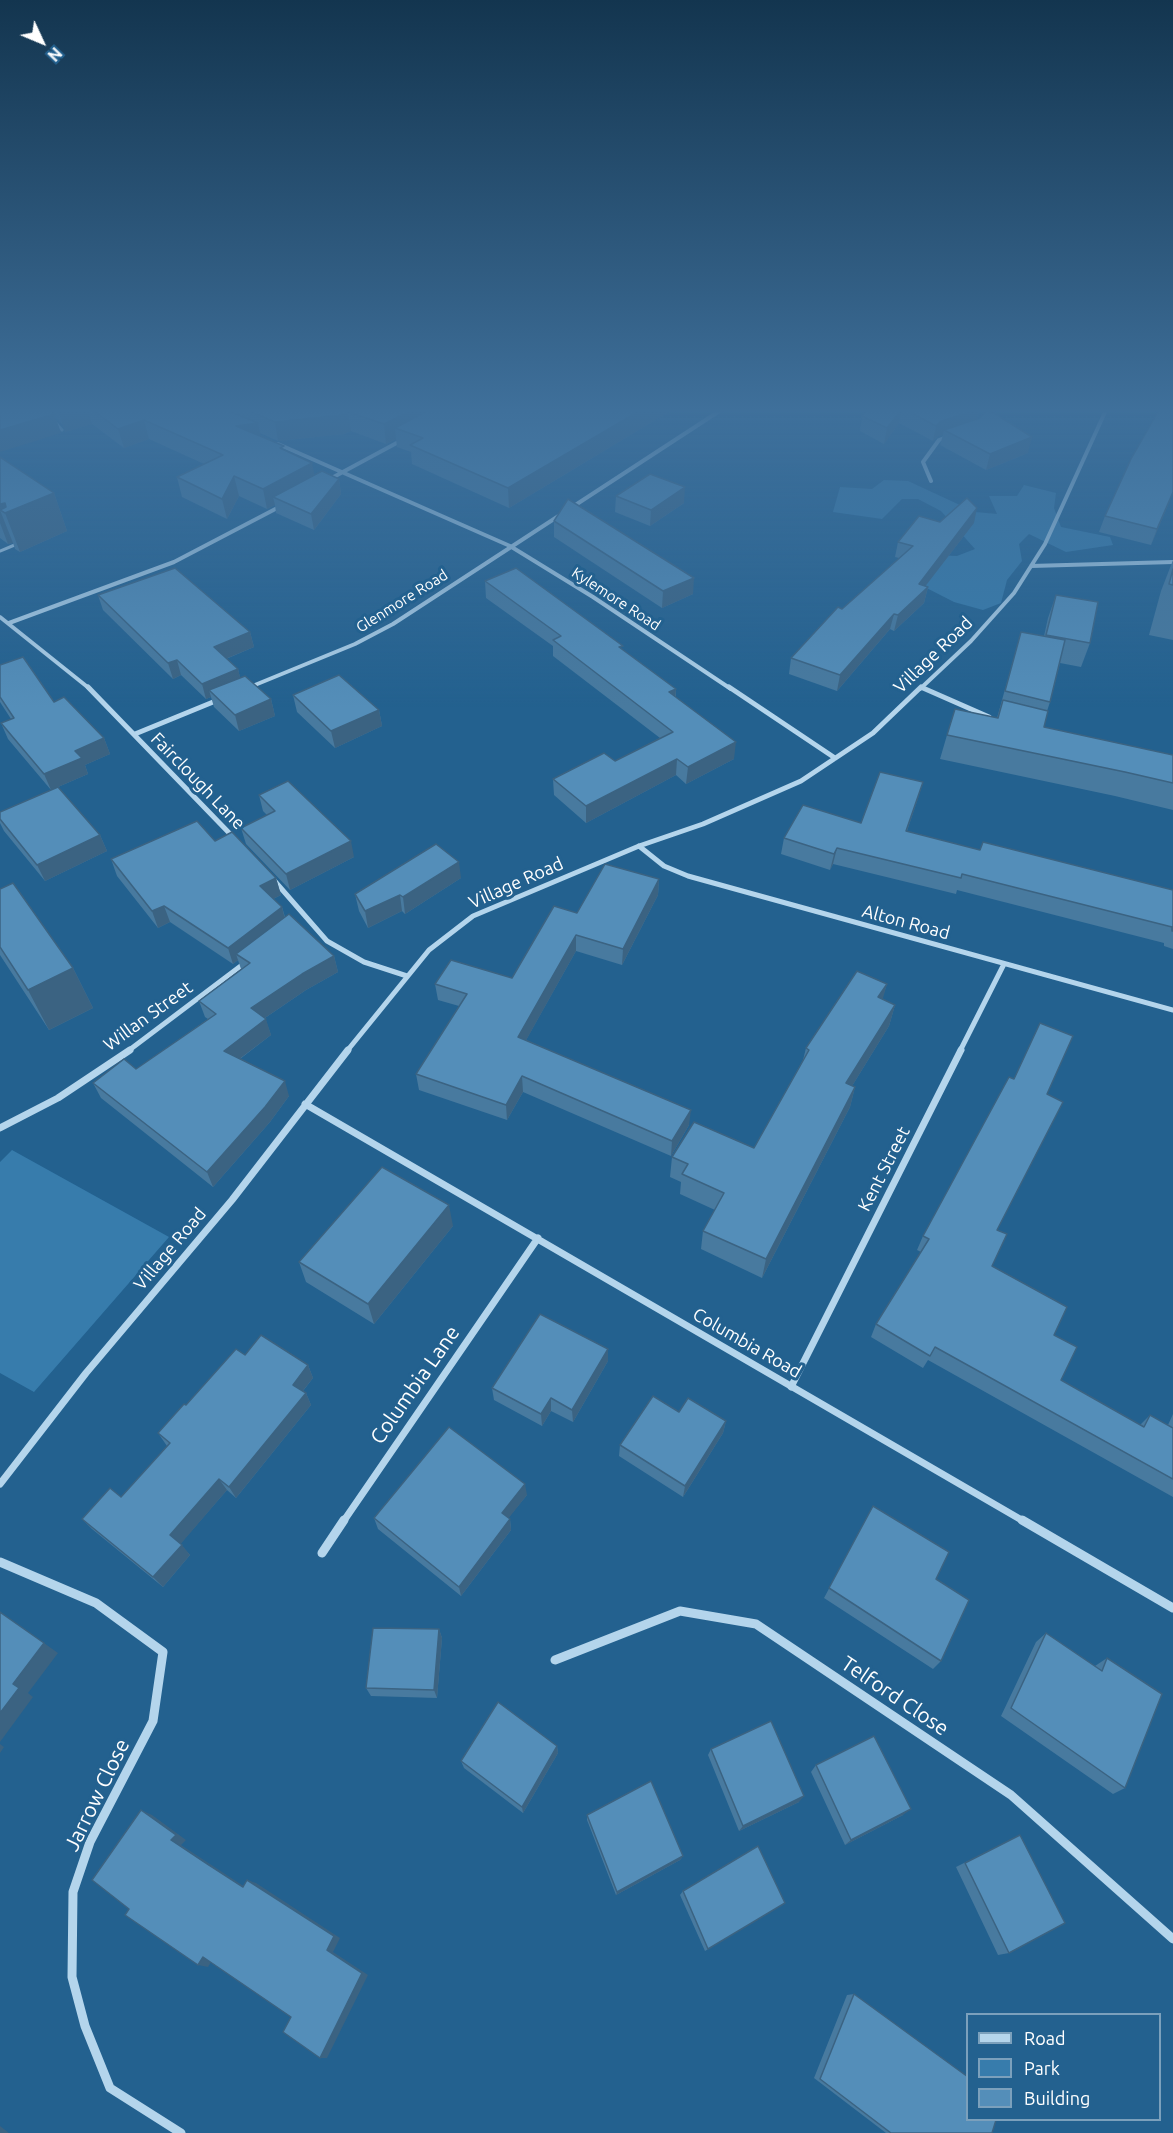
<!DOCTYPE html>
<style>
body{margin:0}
#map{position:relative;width:1173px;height:2133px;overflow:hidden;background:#23618f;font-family:Ubuntu,sans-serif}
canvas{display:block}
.legend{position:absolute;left:966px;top:2013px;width:195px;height:108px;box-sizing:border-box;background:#23618f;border:2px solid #7ba0bc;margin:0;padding:8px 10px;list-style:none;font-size:18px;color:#fff}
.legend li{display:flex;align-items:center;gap:12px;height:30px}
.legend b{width:30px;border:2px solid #7ba0bc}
.north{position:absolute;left:12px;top:12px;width:60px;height:60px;-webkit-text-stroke:4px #23618f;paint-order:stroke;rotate:134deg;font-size:16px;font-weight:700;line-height:24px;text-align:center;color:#fff}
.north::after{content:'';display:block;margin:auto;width:21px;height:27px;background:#fff;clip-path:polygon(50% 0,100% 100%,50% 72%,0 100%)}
</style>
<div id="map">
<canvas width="1173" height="2133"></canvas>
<ul class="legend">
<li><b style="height:8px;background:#b4d5ec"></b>Road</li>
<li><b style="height:16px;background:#377cac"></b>Park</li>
<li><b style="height:16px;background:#548eb9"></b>Building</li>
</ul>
<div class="north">N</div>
</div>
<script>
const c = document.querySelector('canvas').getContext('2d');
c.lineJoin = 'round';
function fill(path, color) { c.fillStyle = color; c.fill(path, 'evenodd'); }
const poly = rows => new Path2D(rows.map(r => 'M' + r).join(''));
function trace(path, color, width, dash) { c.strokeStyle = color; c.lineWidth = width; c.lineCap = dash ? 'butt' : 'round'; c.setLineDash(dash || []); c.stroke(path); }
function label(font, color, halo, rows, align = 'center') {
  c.font = font + ' Ubuntu,sans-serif'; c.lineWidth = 6; c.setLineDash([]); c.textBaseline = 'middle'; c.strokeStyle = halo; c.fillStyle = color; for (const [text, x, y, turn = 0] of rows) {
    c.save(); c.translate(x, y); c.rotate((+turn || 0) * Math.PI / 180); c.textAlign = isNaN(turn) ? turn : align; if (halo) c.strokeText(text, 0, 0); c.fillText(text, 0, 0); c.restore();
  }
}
const green = poly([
 [884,480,908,481,975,512,997,514,989,496,1017,496,1024,485,1056,493,1054,508,1061,527,1110,537,1113,545,1066,552,1029,534,1019,544,1022,561,1007,580,1001,603,983,610,954,602,909,579,930,555,957,556,975,549,941,511,918,499,902,499,882,519,833,512,840,487,872,489],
 [12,1150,169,1237,34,1392,0,1373,0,1162]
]);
const service = poly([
 [55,422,62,430],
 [0,551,17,544]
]);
const minorFar3 = poly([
 [278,444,510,546,593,597,731,689],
 [328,480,404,439],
 [931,481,923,462,939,440,947,437],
 [1031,566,1173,562],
 [0,617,90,689],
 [9,623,174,562,283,505],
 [250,687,355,644,393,624,721,410],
 [920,689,971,641,1014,593,1045,544,1106,410]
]);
const minorFar2 = poly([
 [88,687,234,838],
 [729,687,835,758],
 [923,688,989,717],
 [135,734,218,700],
 [639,846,664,866,688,876,1173,1010],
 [272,878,327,941,364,962,407,976],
 [128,1051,246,962],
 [347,1051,429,950,473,916,639,846,703,824,801,781,873,733,921,687],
 [960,1051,1004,964]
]);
const minorFar1 = poly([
 [305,1104,1025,1522],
 [0,1128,58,1098,130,1050],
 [791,1387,961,1050],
 [0,1484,86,1373,232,1200,348,1050],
 [343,1522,538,1238]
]);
const minor = poly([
 [1022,1520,1173,1608],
 [322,1553,344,1520],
 [0,1562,96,1603,163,1652,153,1721,90,1842,73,1892,72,1977,85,2026,110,2088,181,2133],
 [555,1660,680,1611,756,1624,1011,1795,1173,1939]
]);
const wall = poly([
 [0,410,672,410,509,508,412,464,411,452,397,447,396,439,386,444,351,431,344,434,278,441,260,433,260,436,285,450,314,475,339,479,341,494,314,530,276,513,275,505,267,509,239,496,227,519,182,497,177,477,204,464,149,439,124,448,92,424,65,432,63,425,55,416,61,433],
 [867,410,980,410,977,418,1028,453,986,470,940,445,943,435,938,436,933,441,899,423,884,444,860,431,862,416],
 [0,457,54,493,67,531,20,552,15,549,13,543,8,544,0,538],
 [1173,493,1151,545,1099,532,1105,516],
 [616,496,684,503,650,526,615,512],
 [554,521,693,594,662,608,554,537],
 [940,522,974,523,925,586,928,587,924,603,894,631,890,629,837,691,789,674,791,658,842,609,899,558,895,557,898,542],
 [1173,560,1173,640,1149,635,1161,591],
 [485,581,623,650,676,689,676,697,734,759,686,784,676,775,586,823,554,795,553,779,615,761,660,738,553,656,553,646,486,598],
 [98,595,250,632,254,647,226,659,238,669,240,678,271,699,275,716,239,731,214,707,211,697,206,699,181,675,173,679,103,610],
 [1056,595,1090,643,1081,667,1060,663,1050,702,1047,711,1044,727,1173,755,1173,810,1115,796,940,759,947,735,997,718,1021,632,1044,636,1048,618],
 [0,665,104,738,110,754,85,765,88,774,58,787,100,835,107,851,45,881,4,831,0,823,0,812,51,790,8,739,1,723,11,719,0,702],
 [293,695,379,710,382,726,335,748,297,712],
 [923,782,918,798,907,831,980,850,1173,890,1173,949,1164,946,1164,943,957,890,956,894,833,864,830,870,781,854,784,838,861,823],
 [259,795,354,857,290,890,246,844,241,828,267,815,263,811],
 [215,841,276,878,281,895,273,899,282,907,285,917,334,956,338,972,306,990,265,1018,271,1035,240,1059,289,1096,270,1122,213,1187,101,1098,93,1083,136,1069,208,1019,205,1017,199,1001,241,969,238,960,233,964,170,922,158,928,117,876,111,859],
 [461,878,405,914,402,911,368,928,359,911,355,894],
 [659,879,658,895,622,965,576,951,526,1040,689,1125,671,1156,523,1092,507,1120,419,1090,416,1074,459,1006,438,1000,435,984,512,978,577,913],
 [0,889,73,968,93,1008,49,1030,0,955],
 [887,984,882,999,895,1005,889,1026,852,1086,855,1087,850,1107,762,1278,701,1249,703,1231,715,1210,680,1194,681,1182,670,1177,672,1157,754,1148,803,1060,806,1048],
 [453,1226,374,1324,306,1282,299,1262],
 [997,1230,992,1266,1054,1335,1061,1380,1140,1425,1150,1415,1168,1425,1173,1414,1173,1497,928,1360,923,1368,871,1337,876,1324,921,1252,917,1250,923,1236],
 [245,1355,308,1365,313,1378,303,1391,306,1393,311,1405,236,1498,227,1490,180,1544,190,1555,163,1587,92,1529,82,1519,121,1497,167,1446,158,1433,186,1405],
 [608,1361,573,1422,551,1411,542,1426,494,1400,492,1388],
 [679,1412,726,1421,723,1433,683,1497,619,1456,620,1445],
 [527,1495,508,1518,510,1519,511,1530,461,1596,378,1529,374,1518],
 [873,1506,936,1579,941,1661,933,1669,824,1598],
 [439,1629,442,1638,437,1698,371,1696,366,1688],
 [1046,1633,1095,1666,1107,1658,1125,1788,1113,1794,1001,1716,1036,1642],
 [557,1746,558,1753,523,1813,464,1768,461,1761],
 [711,1749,799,1802,739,1831,708,1755],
 [816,1765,903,1815,845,1845,811,1772],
 [587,1815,683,1856,680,1860,616,1895,587,1820],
 [1010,1840,1009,1953,998,1955,956,1867],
 [683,1891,785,1903,705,1951,680,1895],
 [854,1994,992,2133,886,2133,814,2078,847,1995]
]);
const shadedWall = poly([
 [70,410,88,410,92,424,65,432,59,413],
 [412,410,451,410,395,428,396,439,386,444,384,424],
 [641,410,672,410,509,508,508,488],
 [901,410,902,410,899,423,884,444,887,428],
 [977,410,980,410,977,420,944,430,943,435,938,436,933,441,936,426,941,421],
 [348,412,351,431,344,434,278,441,275,422],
 [54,414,61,433,0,452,0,430],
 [144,420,149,439,124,448,118,429],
 [258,423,262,443,236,426],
 [1032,437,1028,453,986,470,990,454],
 [312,463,316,482,273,497,275,505,267,509,263,489],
 [234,476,239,496,227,519,222,499],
 [339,479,341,494,314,530,311,514],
 [685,487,684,503,650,526,651,510],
 [1173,492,1173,493,1151,545,1157,529],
 [54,493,67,531,20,552,5,513,0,510,13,543,8,544,0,523,0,504],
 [977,508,974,523,917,597,928,587,924,603,894,631,898,615,919,584],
 [694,578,693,594,662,608,663,591],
 [894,614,890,629,837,691,840,675],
 [250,632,254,647,218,662,214,647],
 [177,660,181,675,173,679,168,663],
 [238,669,242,685,209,690,211,697,206,699,202,684],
 [676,689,675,705,669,692],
 [271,699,275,716,239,731,235,715],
 [379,710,382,726,335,748,331,731],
 [104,738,110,754,85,765,88,774,51,790,44,774,75,751],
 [736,742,734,759,686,784,688,767],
 [677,759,676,775,586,823,586,806],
 [923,782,918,798,901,847,906,831],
 [100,835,107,851,45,881,37,865],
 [351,841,354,857,290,890,286,874],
 [837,848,833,864,830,870,834,854],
 [459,862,461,878,405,914,403,897],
 [276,878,281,895,265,903,260,886],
 [659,879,658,895,622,965,623,949],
 [400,895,402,911,368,928,365,911],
 [164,906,170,922,158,928,152,911],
 [282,907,286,923,236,954,238,960,233,964,228,948],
 [576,935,576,951,519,1053,518,1037],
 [334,956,338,972,306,990,256,1024,251,1008,302,974],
 [73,968,93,1008,49,1030,28,990],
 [887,984,881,1005,878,997],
 [895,1005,889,1026,841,1104,846,1083],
 [266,1019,271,1035,230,1066,224,1051],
 [522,1076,523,1092,507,1120,506,1105],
 [285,1081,289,1096,270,1122,213,1187,207,1172],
 [855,1087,850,1107,762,1278,766,1259],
 [691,1110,689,1125,671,1156,672,1141],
 [449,1205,453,1226,374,1324,368,1304],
 [608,1349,608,1361,573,1422,572,1410],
 [308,1365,313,1378,298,1397,293,1385],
 [306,1393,311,1405,236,1498,229,1487],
 [551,1398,551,1411,542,1426,541,1414],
 [726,1421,723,1433,683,1497,685,1486],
 [219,1479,227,1490,179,1546,170,1535],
 [525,1484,527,1495,504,1524,502,1513],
 [510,1519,511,1530,461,1596,459,1587],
 [182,1545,190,1555,163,1587,153,1577],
 [439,1629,442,1638,437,1698,434,1690],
 [44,1643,58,1653,28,1693,33,1697,0,1742,0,1713,13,1684],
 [0,1744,4,1747,0,1753],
 [557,1746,558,1753,523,1813,522,1807],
 [804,1796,799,1802,739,1831,743,1826],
 [911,1809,903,1815,845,1845,851,1840],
 [141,1810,152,1815,186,1840,181,1845,251,1891,243,1887,171,1840],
 [683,1856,680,1860,616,1895,617,1892],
 [247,1880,256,1883,340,1938,333,1952,368,1975,327,2058,320,2058],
 [203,1957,213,1959,208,1967,198,1965],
 [0,2126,9,2133,0,2133]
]);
const building = poly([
 [0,410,50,410,54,414,0,430,0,410],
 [59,410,70,410,59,413,59,410],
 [93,410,226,410,258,423,236,426,284,446,280,448,312,463,263,489,234,476,222,499,177,477,223,455,144,420,118,429,93,410],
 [247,410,412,410,384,424,348,412,341,415,275,422,247,410],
 [429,410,641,410,508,488,410,445,423,438,395,428,429,410],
 [867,410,901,410,887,428,862,416,867,410],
 [906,410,977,410,941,421,936,426,906,410],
 [987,410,989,410,1032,437,990,454,944,430,980,418,987,410],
 [1159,410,1173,410,1173,492,1157,529,1105,516,1131,459,1159,410],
 [0,457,54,493,5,513,0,510,6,507,5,503,0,504,0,457],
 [322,471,339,479,311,514,273,497,322,471],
 [650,474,685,487,651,510,616,496,650,474],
 [967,498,977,508,919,584,928,587,898,615,894,614,840,675,791,658,838,607,842,609,913,546,898,542,919,516,940,522,967,498],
 [568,499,694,578,663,591,554,521,568,499],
 [175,568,250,632,214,647,238,669,202,684,177,660,168,663,98,595,175,568],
 [516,568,623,646,619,647,676,689,669,692,736,742,688,767,677,759,586,806,553,779,604,753,615,761,673,732,553,640,561,636,485,581,516,568],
 [1173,569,1173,585,1169,584,1173,569],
 [1056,595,1098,602,1090,643,1046,635,1056,595],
 [1021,632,1065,640,1050,702,1005,691,1021,632],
 [23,657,54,702,64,697,104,738,75,751,82,758,44,774,1,723,14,718,0,697,0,665,23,657],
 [339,675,379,710,331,731,293,695,339,675],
 [245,676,271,699,235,715,209,690,245,676],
 [1003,700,1048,711,1044,727,1173,755,1173,783,1125,772,947,735,955,709,998,718,1003,700],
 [880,772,923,782,906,831,980,850,983,842,1173,890,1173,931,1172,931,1172,927,962,874,961,878,837,848,834,854,784,838,803,805,861,823,880,772],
 [288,781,351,841,286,874,241,828,275,811,259,795,288,781],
 [58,787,100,835,37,865,0,819,0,812,58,787],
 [197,821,215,841,232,832,276,878,260,886,282,907,228,948,164,906,152,911,111,859,197,821],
 [436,844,459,862,403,897,400,895,365,911,355,894,436,844],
 [605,864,659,879,623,949,576,935,518,1037,691,1110,672,1141,522,1076,506,1105,416,1074,467,994,435,984,451,960,512,978,554,906,577,913,605,864],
 [13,883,73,968,28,990,0,947,0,889,13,883],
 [289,914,334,956,302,974,251,1008,266,1019,224,1051,285,1081,265,1107,207,1172,93,1083,124,1059,136,1069,216,1014,199,1001,250,963,236,954,289,914],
 [857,971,887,984,878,997,895,1005,846,1083,855,1087,766,1259,703,1231,724,1193,682,1174,688,1164,672,1157,694,1122,754,1148,809,1050,806,1048,857,971],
 [1040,1023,1073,1036,1047,1094,1063,1102,997,1230,1007,1234,992,1266,1067,1307,1054,1335,1077,1347,1061,1380,1144,1427,1150,1415,1173,1428,1173,1479,935,1347,930,1356,876,1324,929,1239,923,1236,1009,1077,1014,1079,1040,1023],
 [382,1167,449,1205,368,1304,299,1262,382,1167],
 [540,1314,608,1349,572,1410,551,1398,541,1414,492,1388,540,1314],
 [261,1335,308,1365,293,1385,306,1393,229,1487,219,1479,170,1535,182,1545,153,1577,82,1519,110,1488,121,1497,170,1443,158,1433,184,1404,186,1405,236,1349,245,1355,261,1335],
 [653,1396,679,1412,688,1398,726,1421,685,1486,620,1445,653,1396],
 [449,1427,525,1484,502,1513,510,1519,459,1587,374,1518,449,1427],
 [873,1506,949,1552,936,1579,969,1600,941,1661,829,1588,873,1506],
 [0,1612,44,1643,13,1684,19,1688,0,1713,0,1612],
 [373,1628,439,1629,434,1690,366,1688,373,1628],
 [1046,1633,1102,1671,1107,1658,1162,1694,1125,1788,1011,1708,1046,1633],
 [498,1702,557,1746,522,1807,461,1761,498,1702],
 [771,1721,804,1796,743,1826,711,1749,771,1721],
 [874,1736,911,1809,851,1840,816,1765,874,1736],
 [651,1781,683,1856,617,1892,587,1815,651,1781],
 [141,1810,176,1835,171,1840,207,1864,243,1887,247,1880,334,1936,327,1950,362,1973,320,2058,283,2032,291,2017,203,1957,198,1965,125,1915,129,1909,92,1880,141,1810],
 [1020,1835,1065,1923,1009,1953,965,1863,1020,1835],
 [758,1846,785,1903,708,1949,683,1891,758,1846],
 [854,1994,968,2077,968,2120,996,2120,992,2133,891,2133,820,2079,854,1994]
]);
const farStreetnames = [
 ["Kylemore Road",616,599,33],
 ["Glenmore Road",402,601,-32]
];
const streetNames = [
 ["Village Road",933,655,-44],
 ["Fairclough Lane",198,781,46],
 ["Village Road",516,883,-24],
 ["Alton Road",906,922,15],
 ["Willan Street",148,1016,-36],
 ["Kent Street",884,1169,-63],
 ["Village Road",170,1249,-50],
 ["Columbia Road",747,1343,30]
];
const nearStreetnames = [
 ["Columbia Lane",415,1385,-55],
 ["Telford Close",895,1696,34],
 ["Jarrow Close",97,1795,-64]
];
fill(green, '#377cac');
trace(service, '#b4d5ec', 3);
trace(minorFar3, '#b4d5ec', 4);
trace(minorFar2, '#b4d5ec', 5);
trace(minorFar1, '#b4d5ec', 7);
trace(minor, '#b4d5ec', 9);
fill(wall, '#487a9f');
fill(shadedWall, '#3b6382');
fill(building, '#548eb9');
trace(building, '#3b6382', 1.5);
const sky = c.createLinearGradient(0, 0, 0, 708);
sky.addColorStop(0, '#13354f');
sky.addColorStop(0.58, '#3f709b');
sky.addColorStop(1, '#3f709b00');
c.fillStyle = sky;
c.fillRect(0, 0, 1173, 708);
label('15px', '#fff', '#23618f', farStreetnames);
label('18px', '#fff', '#23618f', streetNames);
label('21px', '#fff', '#23618f', nearStreetnames);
</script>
